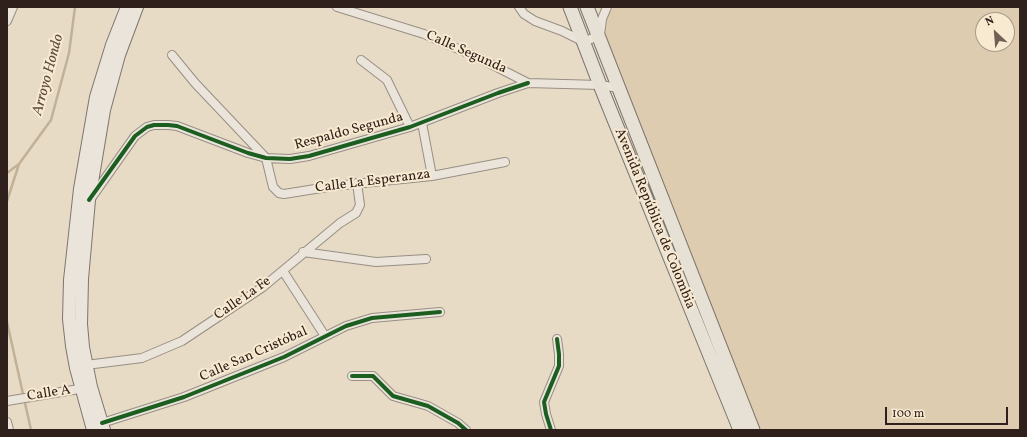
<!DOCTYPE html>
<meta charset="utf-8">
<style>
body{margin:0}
#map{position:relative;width:1027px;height:437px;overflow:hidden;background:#e7dbc6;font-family:Vollkorn,serif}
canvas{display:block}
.frame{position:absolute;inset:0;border:8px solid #30201b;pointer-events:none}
.north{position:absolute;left:975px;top:12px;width:40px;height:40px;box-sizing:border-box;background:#f8ead1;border:1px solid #a89988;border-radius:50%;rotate:334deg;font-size:11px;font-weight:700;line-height:16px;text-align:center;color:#30201b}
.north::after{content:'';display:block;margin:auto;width:14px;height:18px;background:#706157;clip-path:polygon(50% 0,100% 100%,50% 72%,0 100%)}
.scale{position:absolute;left:885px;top:407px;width:123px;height:18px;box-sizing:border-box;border:2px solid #30201b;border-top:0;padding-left:5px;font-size:12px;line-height:14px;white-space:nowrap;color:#30201b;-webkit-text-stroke:3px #f8ead1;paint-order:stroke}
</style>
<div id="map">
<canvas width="1027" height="437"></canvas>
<div class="frame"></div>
<div class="north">N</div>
<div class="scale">100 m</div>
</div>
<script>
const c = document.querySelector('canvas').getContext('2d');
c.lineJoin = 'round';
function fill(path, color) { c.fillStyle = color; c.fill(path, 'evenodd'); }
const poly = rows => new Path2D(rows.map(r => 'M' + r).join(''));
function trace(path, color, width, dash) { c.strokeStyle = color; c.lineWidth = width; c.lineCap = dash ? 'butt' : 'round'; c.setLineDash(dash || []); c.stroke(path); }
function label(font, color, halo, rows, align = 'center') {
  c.font = font + ' Vollkorn,serif'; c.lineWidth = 4; c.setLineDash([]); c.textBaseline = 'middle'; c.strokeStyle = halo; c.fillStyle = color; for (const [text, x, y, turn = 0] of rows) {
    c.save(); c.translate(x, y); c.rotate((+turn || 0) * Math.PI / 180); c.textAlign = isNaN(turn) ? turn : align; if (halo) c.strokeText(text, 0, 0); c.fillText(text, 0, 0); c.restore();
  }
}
const green = poly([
 [613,7,1020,7,1020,430,758,430,603,36,606,19],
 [983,20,1007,20,1007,44,983,44]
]);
const stream = poly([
 [7,173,19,164],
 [7,201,19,164,51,120,69,53,75,7],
 [7,322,31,430]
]);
const minor = poly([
 [337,7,424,34,481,59,528,83,600,85,619,88],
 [519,7,524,14,535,21,562,31,584,42,600,35,602,19,607,7],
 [7,21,13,7],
 [172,55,195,83,266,158,273,187,279,193,284,194,334,186,432,176,505,162],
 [361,60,387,80,410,127],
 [422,123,432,176],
 [92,197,135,136,147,127,154,125,168,125,177,126,248,153,266,158,290,159,309,156,410,127,498,93,528,83],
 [303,252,376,262,426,259],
 [283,271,325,336],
 [86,365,142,358,182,341,263,287,340,223,356,213,360,205,357,183],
 [352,376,373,376,393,396,428,406,458,423,466,430],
 [7,401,85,388],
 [7,422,9,430],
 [102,423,184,397,284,357,346,326,372,318,440,312],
 [551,430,546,414,544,402,559,366,559,354,557,339]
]);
const secondary = poly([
 [93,430,76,368,72,346,69,319,70,280,80,189,96,97,112,45,127,7],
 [104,430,91,387,83,347,81,324,82,279,89,200,104,110,119,55,137,7]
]);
const primary = poly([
 [570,7,600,85,740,430],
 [587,7,753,430]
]);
const cycleway = poly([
 [89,200,135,136,147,127,154,125,168,125,177,126,248,153,266,158,290,159,309,156,410,127,498,93,528,83],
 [352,376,373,376,393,396,428,406,458,423,466,430],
 [102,423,184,397,284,357,346,326,372,318,440,312],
 [551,430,546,414,544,402,559,366,559,354,557,339]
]);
const streetNames = [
 ["Calle Segunda",466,53,24],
 ["Respaldo Segunda",349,132,-15],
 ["Calle La Esperanza",373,182,-7],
 ["Avenida República de Colombia",654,219,68],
 ["Calle La Fe",243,299,-35],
 ["Calle San Cristóbal",254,355,-24],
 ["Calle A",49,394,-9]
];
const waterNames = [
 ["Arroyo Hondo",49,75,-75]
];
fill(green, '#ddccaf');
trace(stream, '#c2b097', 2.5);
trace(minor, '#988f83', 10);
trace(secondary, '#7e766c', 14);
trace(primary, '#7e766c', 15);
trace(minor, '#eae4da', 8);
trace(secondary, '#eae4da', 12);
trace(primary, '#e7e0d4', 13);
trace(cycleway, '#1b5e20', 4);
label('14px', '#30201b', '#f8ead1', streetNames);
label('italic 15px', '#5e4c3f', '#f8ead1', waterNames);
</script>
